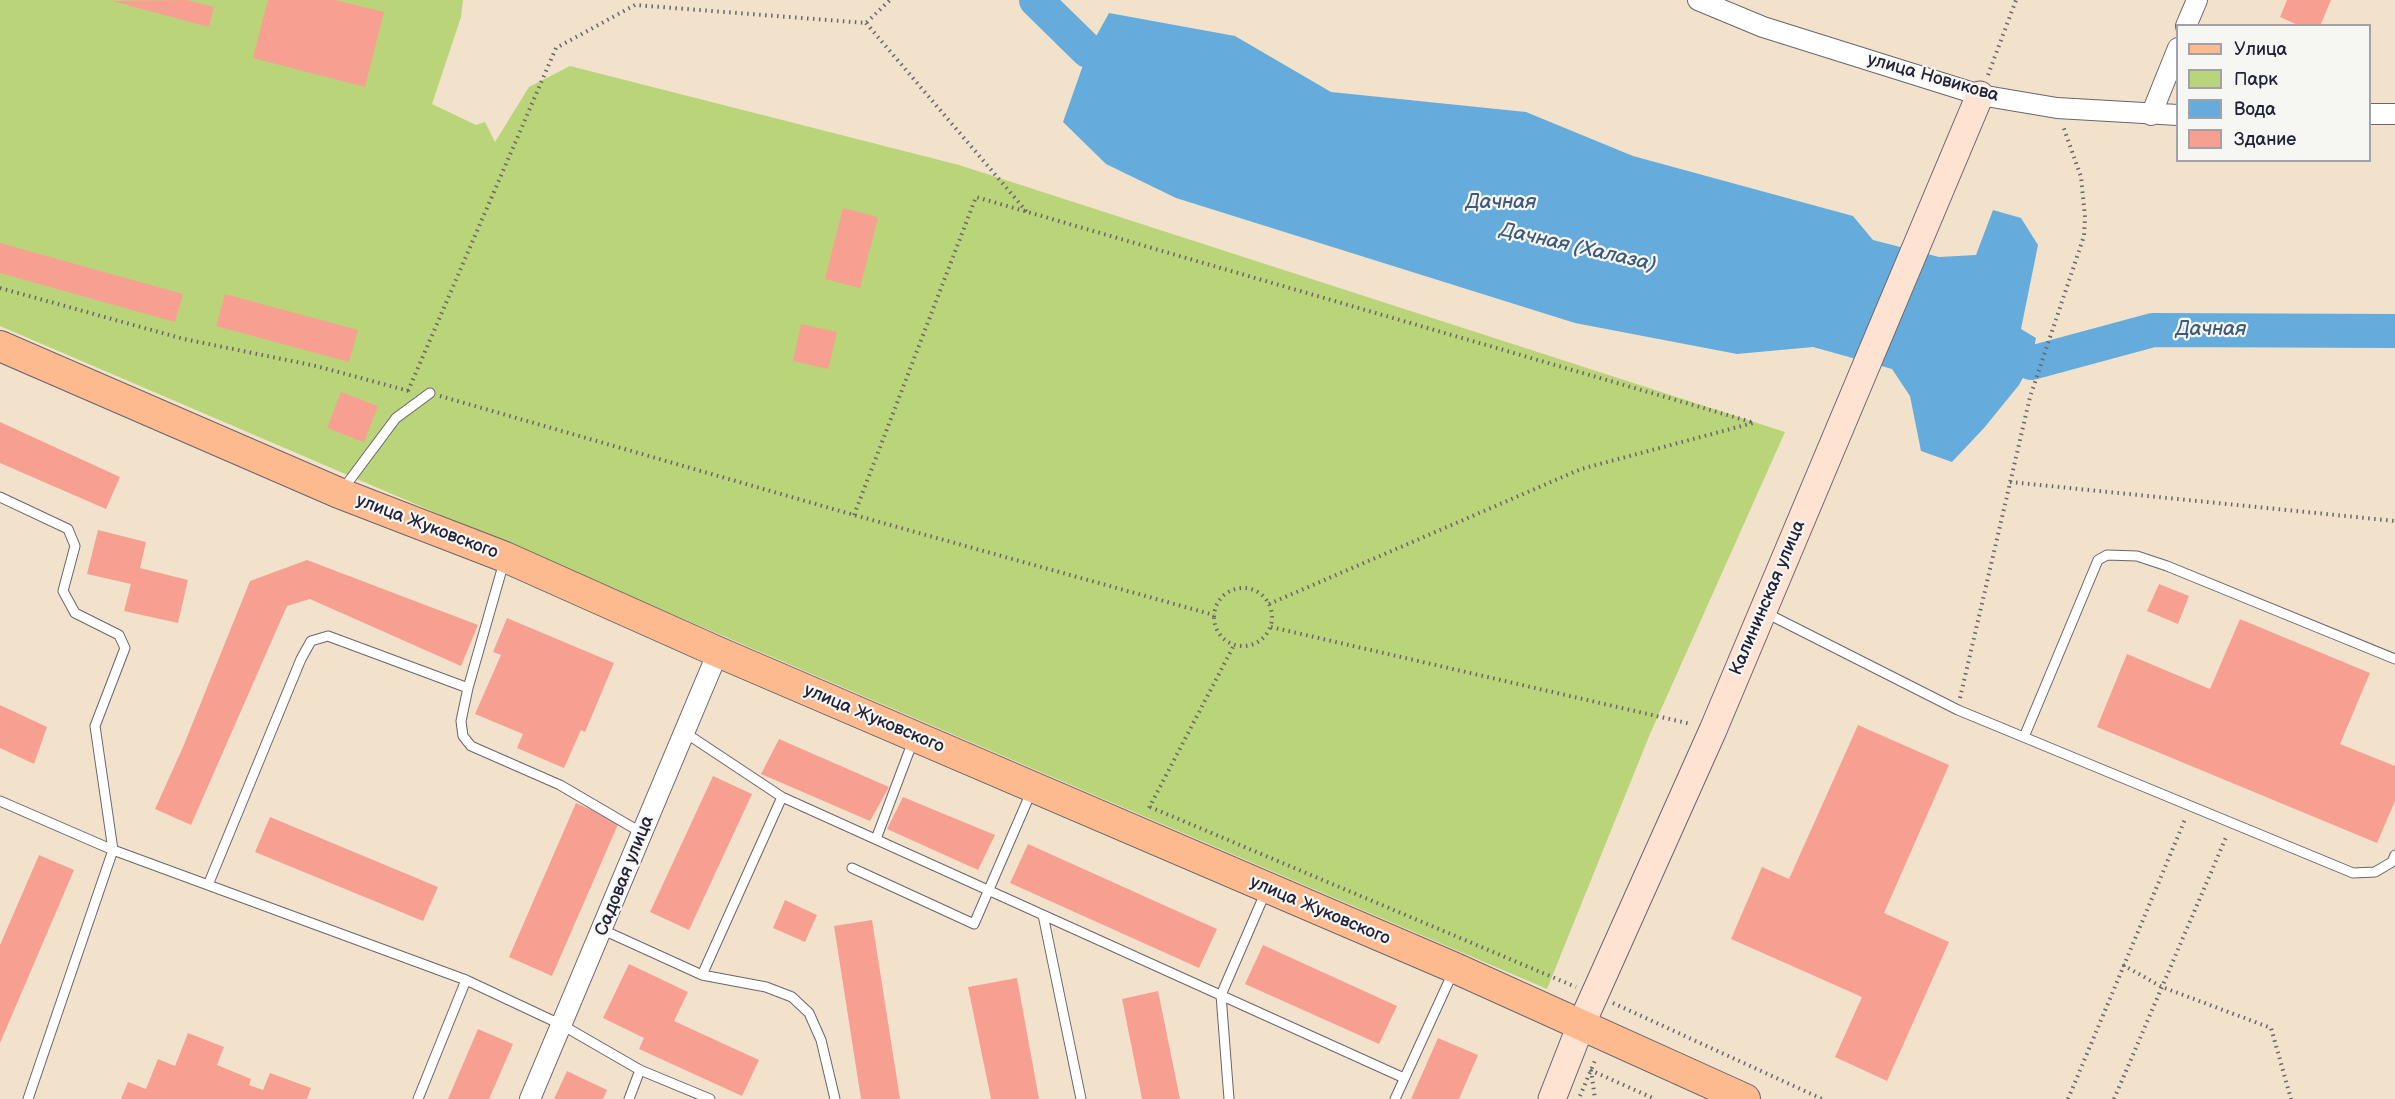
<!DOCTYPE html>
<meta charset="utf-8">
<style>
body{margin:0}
#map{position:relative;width:2395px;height:1099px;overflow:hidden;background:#f2e2cb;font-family:"Balsamiq Sans",sans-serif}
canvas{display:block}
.legend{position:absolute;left:2176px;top:24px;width:195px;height:138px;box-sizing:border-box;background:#f6f6f2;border:2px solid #a1a1a9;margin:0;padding:8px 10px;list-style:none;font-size:18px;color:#22223b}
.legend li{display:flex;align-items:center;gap:12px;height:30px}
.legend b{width:30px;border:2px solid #a1a1a9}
</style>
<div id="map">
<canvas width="2395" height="1099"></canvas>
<ul class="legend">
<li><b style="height:8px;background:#fcba8e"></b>Улица</li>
<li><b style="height:16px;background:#bad47a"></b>Парк</li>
<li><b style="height:16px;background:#65acdc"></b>Вода</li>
<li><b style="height:16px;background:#f7a092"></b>Здание</li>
</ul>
</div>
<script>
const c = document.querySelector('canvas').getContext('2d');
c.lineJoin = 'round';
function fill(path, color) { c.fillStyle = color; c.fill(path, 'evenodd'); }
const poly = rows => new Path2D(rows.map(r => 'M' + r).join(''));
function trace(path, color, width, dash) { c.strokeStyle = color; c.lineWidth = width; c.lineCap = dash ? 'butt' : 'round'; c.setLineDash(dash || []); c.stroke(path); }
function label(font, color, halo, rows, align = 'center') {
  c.font = font + ' "Balsamiq Sans",sans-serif'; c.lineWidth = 4.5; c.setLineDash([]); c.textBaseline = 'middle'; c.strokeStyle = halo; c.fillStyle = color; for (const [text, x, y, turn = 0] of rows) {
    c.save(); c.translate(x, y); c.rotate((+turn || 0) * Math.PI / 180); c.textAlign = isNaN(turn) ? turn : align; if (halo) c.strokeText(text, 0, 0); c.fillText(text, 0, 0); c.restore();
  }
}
const green = poly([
 [0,0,463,0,461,17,432,104,476,125,485,122,495,142,529,87,570,66,959,165,1785,432,1650,734,1547,989,0,326]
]);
const water = poly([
 [1109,13,1235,36,1331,92,1526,112,1633,156,1853,216,1873,240,1939,257,1976,255,1993,210,2021,218,2038,245,2021,329,2036,338,2031,363,2019,385,1984,428,1952,462,1921,451,1910,396,1892,369,1813,347,1737,354,1575,323,1176,198,1106,164,1063,122,1088,51]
]);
const river = poly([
 [1036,0,1088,51,1135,60],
 [1988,346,2031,363,2153,330,2395,331]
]);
const building = poly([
 [187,0,214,7,209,27,112,1],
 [268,0,335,0,384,12,365,87,253,58],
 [2287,0,2331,0,2320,26,2300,26,2280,17],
 [843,208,878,217,860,288,825,279],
 [0,243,183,294,175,322,0,273],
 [225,294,358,330,349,362,216,326],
 [801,324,837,332,828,369,793,361],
 [341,392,378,406,364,442,327,428],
 [0,422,120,477,106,509,0,463],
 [98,530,146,542,140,568,188,580,178,623,124,611,131,584,87,574],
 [307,560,478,625,461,666,310,599,287,606,191,825,155,809,183,747,250,581],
 [2159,584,2189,596,2178,624,2147,611],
 [507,618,614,663,585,732,581,730,564,768,517,748,523,734,475,714,501,655,493,652],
 [2240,619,2370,673,2340,744,2395,766,2395,801,2377,843,2097,727,2127,654,2210,689],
 [0,705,47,727,34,764,0,748],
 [1858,725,1949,765,1884,913,1949,942,1887,1081,1835,1057,1862,997,1731,939,1762,867,1789,879],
 [779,739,889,787,870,821,761,774],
 [713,776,752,794,689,930,650,912],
 [903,797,995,835,978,870,887,829],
 [576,803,619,822,552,976,509,957],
 [270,817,438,887,423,921,255,852],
 [1028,844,1217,929,1199,968,1010,883],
 [39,855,74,870,0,1043,0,945],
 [785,900,817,915,805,942,773,928],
 [872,920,900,1099,861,1099,834,926],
 [1263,945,1397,1006,1379,1044,1245,984],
 [629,964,688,992,674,1021,759,1060,742,1096,639,1049,644,1038,603,1018],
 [1017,978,1039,1099,991,1099,968,987],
 [1158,991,1180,1099,1142,1099,1122,999],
 [478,1029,513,1044,489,1099,448,1099],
 [188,1033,224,1047,217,1065,251,1079,249,1085,263,1090,270,1073,311,1088,307,1099,121,1099,128,1082,146,1089,158,1059,175,1066],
 [1438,1038,1478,1055,1459,1099,1411,1099],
 [567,1071,607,1090,603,1099,554,1099]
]);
const path = poly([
 [866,23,1027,212],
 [1988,75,2016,0],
 [0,288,184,339,316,366,409,391],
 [408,391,556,48,635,5,866,23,890,0],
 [440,396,854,515,1214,615],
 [2010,482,2395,521],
 [854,515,976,197,1755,423],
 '1214 617a29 29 0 1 1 58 0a29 29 0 1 1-58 0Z',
 [1269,604,1581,469,1753,423],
 [1271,627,1691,724],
 [1960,698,2030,397,2084,236,2085,217,2081,177,2063,126],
 [1150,807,1576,987],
 [1149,808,1234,645],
 [2123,965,2162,987,2271,1028,2291,1099],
 [1613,1003,1822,1099],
 [1590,1070,1655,1099],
 [1591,1070,1595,1099],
 [1580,1096,1596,1058],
 [2068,1099,2186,817],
 [2114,1099,2227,835]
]);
const lane = poly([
 [343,489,396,418,430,393],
 [0,497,68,529,75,546,63,591,75,613,119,635,125,648,95,726,113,850,28,1099],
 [1764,612,1958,710,2353,873,2375,872,2392,862,2395,855],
 [468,688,504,562],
 [684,732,782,797,1404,1078],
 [2024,737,2098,560,2107,555,2137,556,2167,566,2395,659],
 [0,801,113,850,466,980,562,1025,640,1070,710,1099],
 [876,839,913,741],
 [852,868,974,924,1032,790],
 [208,885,301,659,311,641,328,636,468,688,461,721,463,736,471,746,560,785,642,833],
 [1043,915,1081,1099],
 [603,930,702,975,766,987,792,997,809,1013,821,1040,835,1099],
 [702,975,782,797],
 [418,1099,466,980],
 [629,1099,640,1070],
 [1229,1099,1221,995,1266,891],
 [1395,1099,1454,970]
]);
const street = poly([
 [1698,0,1763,27,1980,95,2057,108,2178,115],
 [2186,26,2197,0],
 [2370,114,2395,114],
 [2151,115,2178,48],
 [530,1099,718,652]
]);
const secondary = poly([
 [1552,1099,1581,1025,1713,730,1980,95]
]);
const primary = poly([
 [0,346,339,493,505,557,718,652,1455,968,1745,1099]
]);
const streetNames = [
 ["улица Новикова",1933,78,16],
 ["улица Жуковского",427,527,21],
 ["Калининская улица",1768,598,-67],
 ["улица Жуковского",874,719,23],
 ["Садовая улица",625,876,-68],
 ["улица Жуковского",1320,911,23]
];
const waterNames = [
 ["Дачная",1501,203],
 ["Дачная (Халаза)",1578,248,13],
 ["Дачная",2211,330]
];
fill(green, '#bad47a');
fill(water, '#65acdc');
trace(river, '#65acdc', 34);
fill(building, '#f7a092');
trace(lane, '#6b656d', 11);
trace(street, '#6b656d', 22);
trace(secondary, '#6b656d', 29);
trace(primary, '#6b656d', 32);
trace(path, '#6b656d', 4, [1.5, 4.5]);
trace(lane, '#fff', 9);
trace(street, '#fff', 20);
trace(secondary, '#fee3d2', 27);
trace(primary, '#fcba8e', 30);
label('18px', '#22223b', '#f6f6f2', streetNames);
label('italic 20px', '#3d597b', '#f6f6f2', waterNames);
</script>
